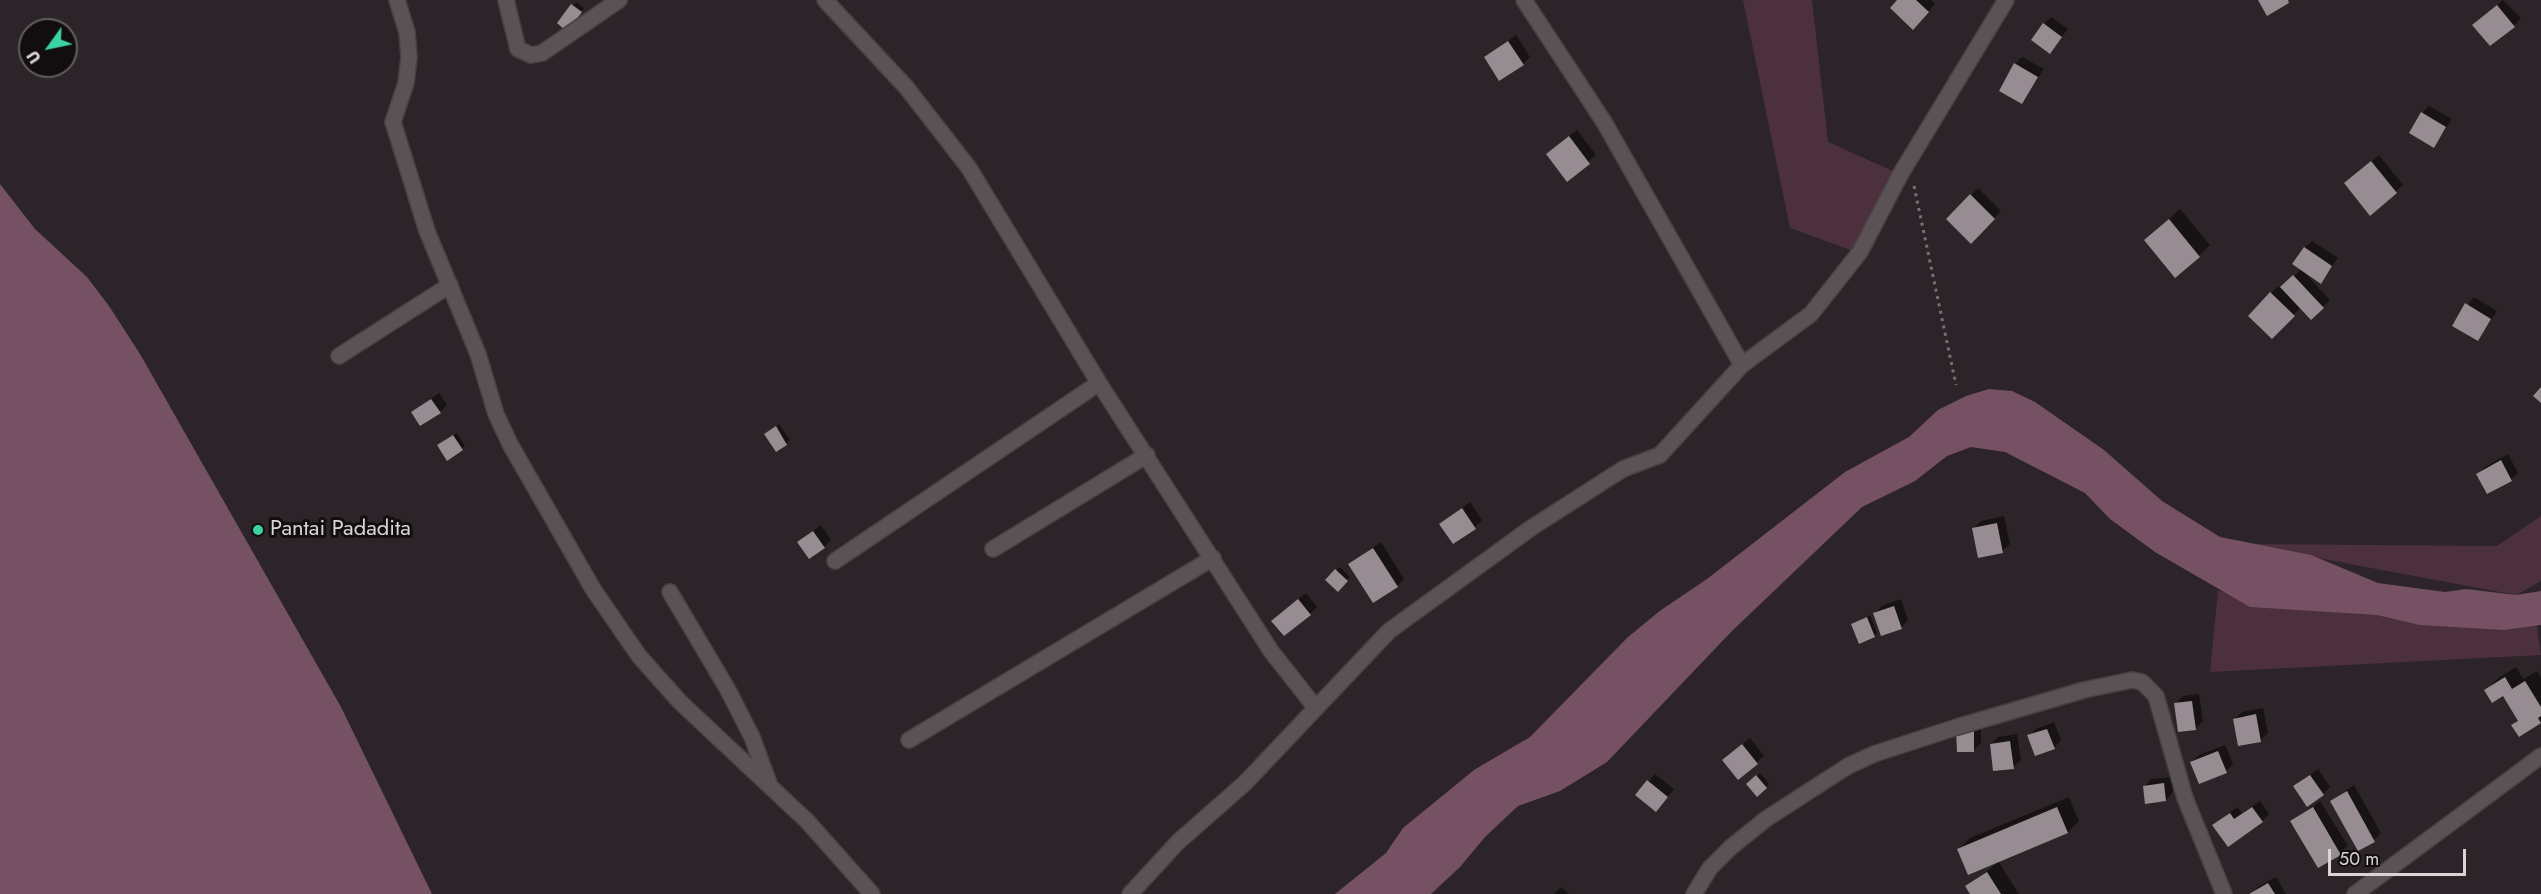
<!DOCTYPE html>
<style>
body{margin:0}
#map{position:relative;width:2541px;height:894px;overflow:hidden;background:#2c2428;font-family:Jost,sans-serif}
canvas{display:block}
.north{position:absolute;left:18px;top:18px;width:60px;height:60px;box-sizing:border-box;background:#120e10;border:2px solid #625d60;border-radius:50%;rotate:237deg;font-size:16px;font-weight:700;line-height:24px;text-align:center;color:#dad4d7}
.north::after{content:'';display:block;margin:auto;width:21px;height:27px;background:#3bd4a4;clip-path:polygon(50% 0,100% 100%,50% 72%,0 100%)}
.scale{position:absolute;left:2328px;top:849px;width:138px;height:27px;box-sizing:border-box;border:3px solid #dad4d7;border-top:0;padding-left:8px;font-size:18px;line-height:21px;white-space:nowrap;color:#dad4d7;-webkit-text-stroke:4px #120e10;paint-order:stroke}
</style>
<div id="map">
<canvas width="2541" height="894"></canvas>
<div class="north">U</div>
<div class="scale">50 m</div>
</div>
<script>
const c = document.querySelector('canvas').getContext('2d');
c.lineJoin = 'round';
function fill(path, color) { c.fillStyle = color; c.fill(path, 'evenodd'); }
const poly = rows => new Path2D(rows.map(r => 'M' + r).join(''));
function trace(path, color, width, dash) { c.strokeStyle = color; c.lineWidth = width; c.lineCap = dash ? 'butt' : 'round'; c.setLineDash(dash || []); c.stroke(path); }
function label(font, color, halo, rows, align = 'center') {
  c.font = font + ' Jost,sans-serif'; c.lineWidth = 6; c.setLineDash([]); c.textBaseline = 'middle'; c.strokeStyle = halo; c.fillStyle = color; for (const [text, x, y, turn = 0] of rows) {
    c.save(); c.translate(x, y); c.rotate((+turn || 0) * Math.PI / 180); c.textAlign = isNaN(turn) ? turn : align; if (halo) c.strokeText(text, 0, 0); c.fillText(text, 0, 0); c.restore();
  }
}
const green = poly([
 [1743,0,1812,0,1828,142,1895,172,1856,252,1790,228],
 [2541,516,2541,581,2516,595,2243,544,2497,546],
 [2218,591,2537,626,2541,655,2210,672]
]);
const water = poly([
 [0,184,35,229,87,277,109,306,140,354,341,707,432,894,0,894],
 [1989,389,2012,391,2035,402,2104,450,2162,501,2220,537,2311,555,2378,583,2445,592,2466,589,2516,595,2541,591,2541,625,2504,630,2420,625,2377,615,2250,607,2155,552,2110,519,2085,493,2005,452,1971,447,1947,456,1915,481,1862,507,1731,632,1607,762,1560,791,1518,806,1485,837,1460,867,1431,894,1335,894,1386,853,1403,828,1474,770,1530,737,1628,637,1661,610,1707,579,1845,472,1909,437,1938,410,1966,396]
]);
const shadow = poly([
 [1899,0,1931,0,1935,4,1920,21],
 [2503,0,2521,18,2514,26,2482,18],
 [576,2,584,8,570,27,559,23],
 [2051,17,2068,29,2049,52,2044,24],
 [1516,35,1530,57,1523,64,1486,57],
 [2022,57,2044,69,2022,102,2015,64],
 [2429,106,2452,119,2434,146,2422,113],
 [1577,130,1596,155,1567,180,1555,147],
 [2379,155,2403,185,2370,213,2353,176],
 [1978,188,2001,211,1971,242,1948,219],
 [2180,209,2210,245,2199,256,2146,240],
 [2312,241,2338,258,2320,282,2304,272,2330,300,2311,318,2301,307,2272,337,2250,316,2278,286,2281,289,2301,269,2305,248],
 [2474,297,2497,311,2478,339,2454,325],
 [439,393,447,405,440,412,413,412],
 [779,424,790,440,776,450,769,431],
 [457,433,465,446,462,449,442,442],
 [2508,454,2518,473,2511,480,2478,474,2485,467],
 [1470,502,1482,520,1475,527,1441,524],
 [2004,516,2010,544,2002,551,1974,528,1981,521],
 [821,525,831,540,824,547,799,542],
 [1381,542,1404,579,1397,586,1350,564],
 [1340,567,1350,577,1338,590,1327,580],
 [1306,593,1317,607,1310,614,1281,614],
 [1901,599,1908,620,1901,628,1875,613,1882,606],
 [1870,615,1877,633,1874,636,1852,624],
 [2516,667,2523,679,2537,671,2541,678,2541,721,2519,735,2513,725,2518,720,2503,694,2486,690,2497,679],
 [2199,694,2203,721,2195,729,2176,704,2183,696],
 [2263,708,2268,733,2261,740,2235,719,2242,712],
 [2054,722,2061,740,2054,748,2029,736,2036,729],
 [1981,723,1981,743,1974,750,1958,731],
 [2017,734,2021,760,2013,767,1991,744,1998,737],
 [1750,738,1764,756,1738,778,1731,753],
 [2225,745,2233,764,2226,771,2192,762,2199,755],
 [2318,769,2330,787,2323,794,2295,787],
 [1760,773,1769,784,1757,795,1751,781],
 [1655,774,1674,789,1663,803,1637,795],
 [2171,777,2173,792,2166,800,2144,787,2151,779],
 [2354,785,2381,833,2374,840,2332,801],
 [2069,797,2079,821,2068,832,1998,861,2019,894,1972,894,1967,887,1996,864,1959,849,1970,838],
 [2260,801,2269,814,2262,821,2214,825,2237,807,2242,813],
 [2320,801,2348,846,2319,866,2292,822],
 [2276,877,2286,894,2251,894,2258,887],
 [1561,887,1569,894,1554,894]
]);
const building = poly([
 [1897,0,1916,0,1929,12,1913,30,1890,8],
 [2258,0,2288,0,2289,3,2267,16],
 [571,4,582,12,567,32,557,23],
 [2497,5,2515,27,2490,46,2472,25],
 [2043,23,2062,37,2050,54,2031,40],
 [1508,41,1524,65,1499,81,1484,57],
 [2014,63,2038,77,2022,104,1999,91],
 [2421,112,2446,127,2434,148,2409,133],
 [1569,136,1590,164,1567,182,1546,154],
 [2371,161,2397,193,2370,216,2344,183],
 [1970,194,1995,219,1971,244,1946,219],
 [2169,219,2200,257,2175,278,2144,240],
 [2304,247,2332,266,2321,284,2292,264],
 [2293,275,2324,308,2311,320,2280,287],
 [2270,292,2295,316,2272,339,2248,316],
 [2465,303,2491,319,2478,341,2452,326],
 [2541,387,2541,403,2533,396],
 [431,399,441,413,420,426,411,412],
 [776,426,787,445,776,452,764,434],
 [453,435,463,450,447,461,437,445],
 [2501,460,2512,481,2487,494,2476,474],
 [1462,508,1476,529,1453,544,1439,524],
 [1997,523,2003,553,1978,558,1972,528],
 [813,531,825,548,809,559,797,542],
 [1373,548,1398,587,1373,603,1348,564],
 [1335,569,1348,581,1338,592,1325,580],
 [1298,599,1311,615,1284,636,1271,621],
 [1894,606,1902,629,1881,636,1873,613],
 [1867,617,1875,637,1859,644,1851,624],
 [2505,677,2512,689,2525,681,2541,707,2541,716,2538,718,2541,723,2519,737,2511,725,2518,721,2503,696,2492,703,2484,690],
 [2192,701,2196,730,2178,732,2174,703],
 [2256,714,2261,742,2238,746,2233,719],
 [2047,729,2055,749,2035,756,2027,735],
 [1956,730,1974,730,1974,752,1957,752],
 [2010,741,2014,769,1993,771,1990,744],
 [1742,744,1758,764,1738,780,1722,760],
 [2218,751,2227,773,2199,784,2190,762],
 [1756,775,1767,788,1757,797,1746,784],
 [2310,775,2324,795,2307,807,2293,786],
 [1647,780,1668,797,1656,812,1635,795],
 [2164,783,2166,801,2145,804,2143,786],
 [2347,791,2375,842,2358,851,2330,801],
 [2057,807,2068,833,1968,875,1957,849],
 [2252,807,2263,822,2228,847,2212,825,2230,813,2234,819],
 [2313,807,2341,855,2318,868,2290,821],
 [1987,872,2001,894,1970,894,1965,886],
 [2268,883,2275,894,2249,894]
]);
const path = poly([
 [1914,186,1956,385]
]);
const minor = poly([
 [397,0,407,32,409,57,406,83,393,122,427,231,478,354,496,414,510,444,593,589,639,656,680,702,807,821,872,894],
 [506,0,518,49,531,55,542,53,619,0],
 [825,0,906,87,969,168,1099,383,1271,651,1315,707],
 [1524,0,1604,122,1742,365],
 [339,356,450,285],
 [993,549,1147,455],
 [835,561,1099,383],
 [670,592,728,690,752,737,769,783],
 [909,740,1213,558],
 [1130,894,1178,842,1245,783,1389,631,1531,528,1623,469,1660,455,1742,365,1811,314,1860,252,1900,175,2006,0],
 [1694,894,1710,868,1730,848,1766,819,1848,766,1874,754,1957,727,2084,690,2132,680,2142,682,2156,696,2185,798,2224,894],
 [2355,894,2541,756]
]);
const markers = [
 [258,530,6,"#3bd4a4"]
];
const poiNames = [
 ["Pantai Padadita",270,530]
];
fill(green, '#4c303e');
fill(water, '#765164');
fill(shadow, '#0007');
fill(building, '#968c91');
trace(minor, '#474144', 18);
trace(path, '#777074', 3, [3, 4.5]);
trace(minor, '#5b5256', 15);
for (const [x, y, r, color] of markers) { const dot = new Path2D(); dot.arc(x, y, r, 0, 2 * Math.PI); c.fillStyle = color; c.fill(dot); trace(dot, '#120e10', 2); }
label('22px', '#dad4d7', '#120e10', poiNames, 'left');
</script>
